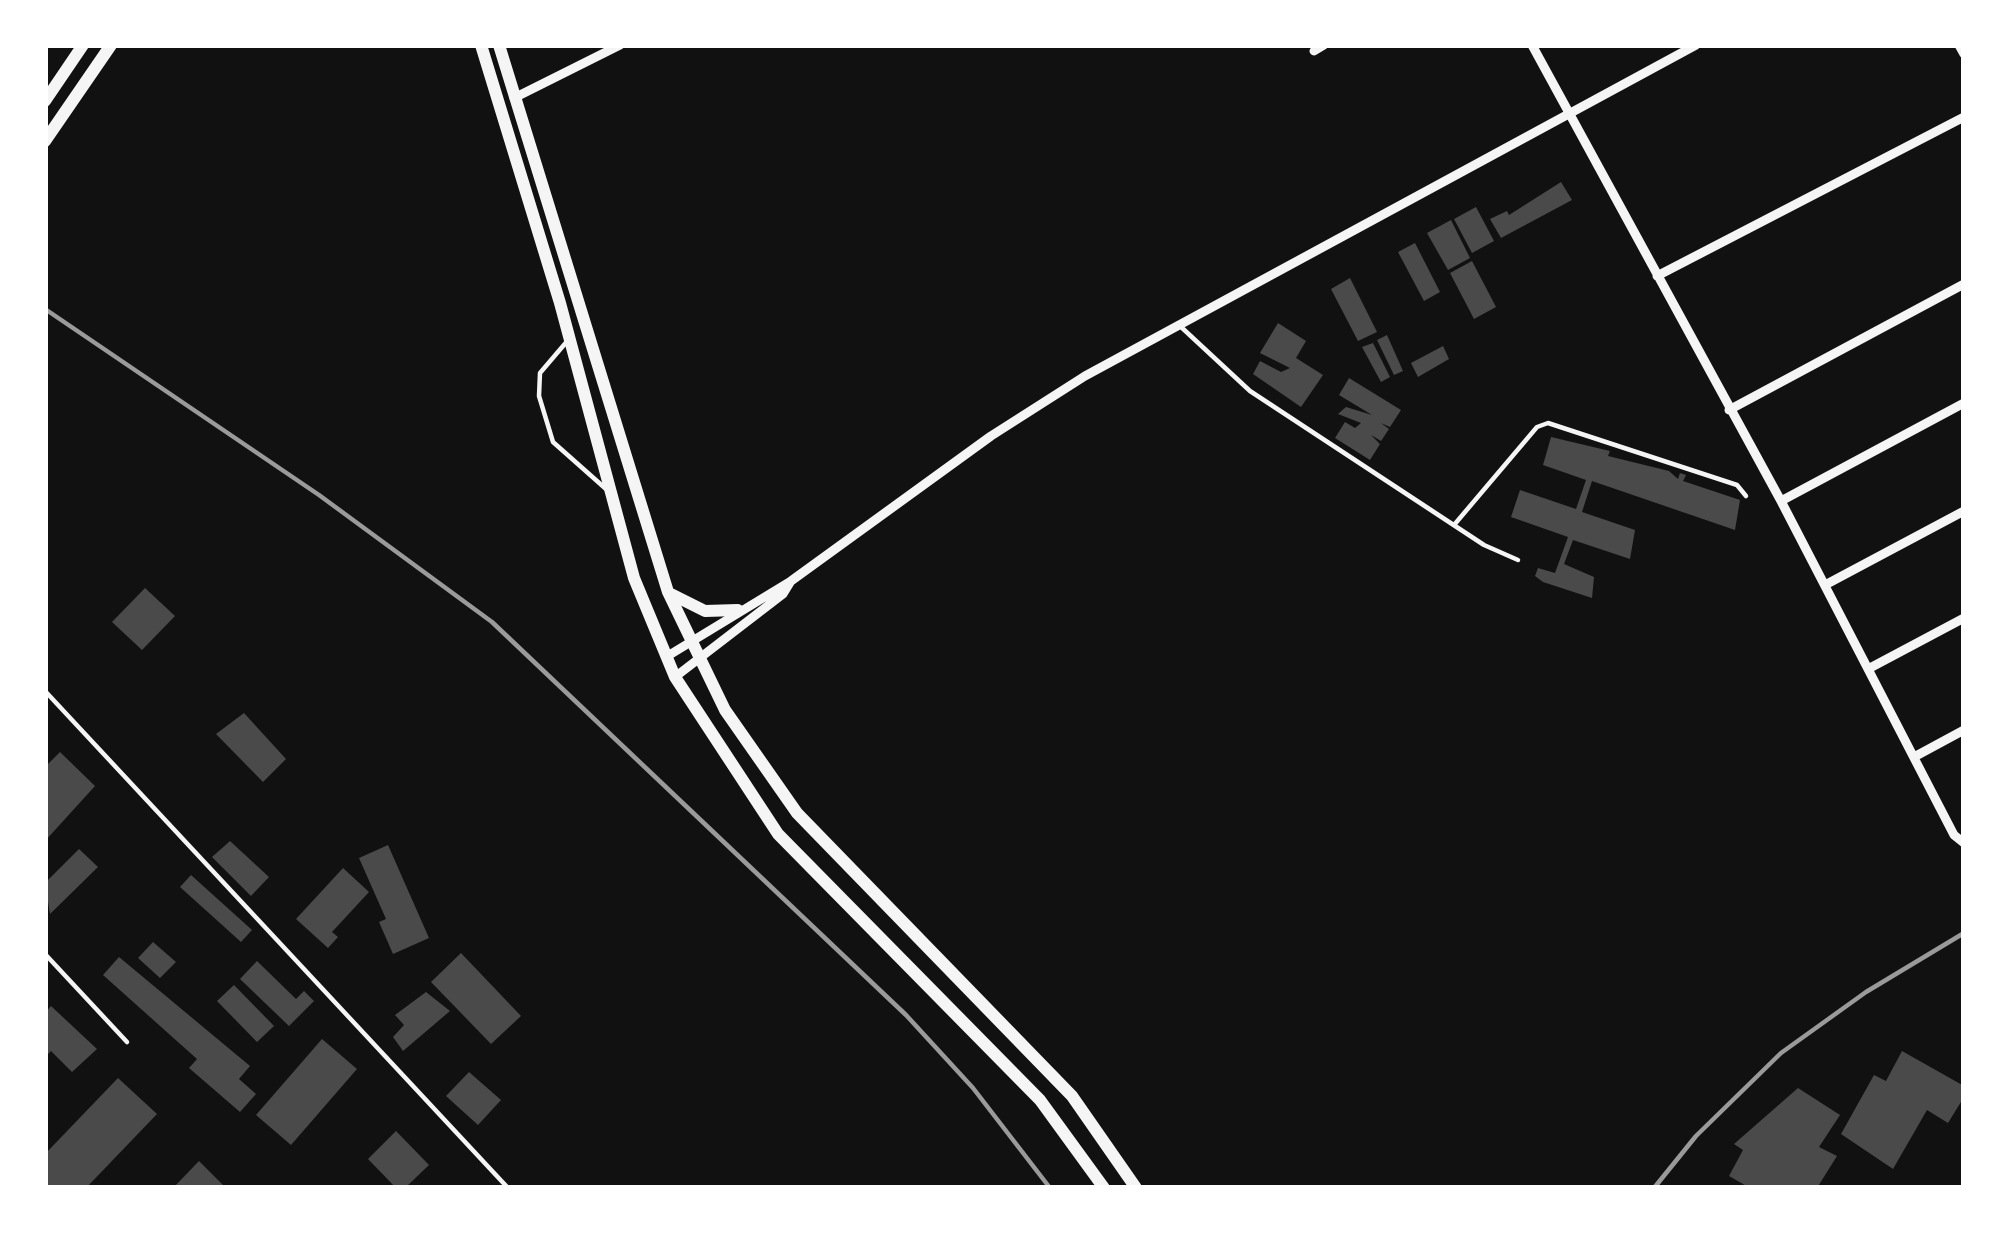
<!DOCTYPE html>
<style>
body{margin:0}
#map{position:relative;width:2009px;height:1233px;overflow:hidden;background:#111;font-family:"Zilla Slab",serif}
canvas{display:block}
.frame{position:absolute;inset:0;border:48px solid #fff;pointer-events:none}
</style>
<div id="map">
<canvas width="2009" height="1233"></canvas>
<div class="frame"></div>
</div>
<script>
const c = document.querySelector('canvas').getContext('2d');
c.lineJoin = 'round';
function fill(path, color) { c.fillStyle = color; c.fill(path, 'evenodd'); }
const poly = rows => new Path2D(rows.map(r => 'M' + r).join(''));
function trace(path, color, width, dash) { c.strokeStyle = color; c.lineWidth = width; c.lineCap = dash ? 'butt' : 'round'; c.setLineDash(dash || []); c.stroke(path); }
const building = poly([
 [1561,182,1572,200,1501,238,1490,219,1507,211,1509,215],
 [1476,207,1494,241,1472,253,1454,219],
 [1451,220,1470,258,1448,270,1427,233],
 [1415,243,1440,292,1424,301,1398,252],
 [1472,261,1496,307,1474,319,1450,273],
 [1350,278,1377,332,1358,341,1331,289],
 [1278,323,1306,341,1296,358,1323,375,1301,407,1253,374,1260,361,1281,372,1290,368,1260,353],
 [1387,335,1403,371,1394,375,1377,340],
 [1373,343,1390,377,1381,382,1362,347],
 [1443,346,1449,359,1418,377,1411,363],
 [1349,378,1401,410,1390,427,1381,423,1389,429,1381,441,1371,435,1380,444,1370,460,1335,438,1345,422,1355,428,1361,423,1338,414,1346,407,1372,415,1339,395],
 [1551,437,1610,451,1608,456,1669,471,1678,479,1680,473,1686,475,1683,481,1740,500,1735,530,1592,481,1582,512,1635,530,1630,559,1573,540,1564,564,1594,577,1592,598,1543,582,1535,576,1538,568,1555,573,1568,537,1511,517,1520,490,1576,509,1586,480,1543,465],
 [145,588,175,616,142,650,112,622],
 [244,713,286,759,263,782,216,734],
 [60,752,95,786,45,841,45,767],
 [230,841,269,877,251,896,212,857],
 [388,845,429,938,393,954,379,922,386,919,359,858],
 [79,849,98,867,50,914,45,883],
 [343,868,369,892,332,932,338,937,328,948,296,919],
 [191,875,252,930,241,942,180,887],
 [153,942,176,962,160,978,138,958],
 [461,953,521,1016,491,1044,431,982],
 [119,957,250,1066,239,1079,256,1094,240,1112,189,1068,197,1059,103,975],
 [257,961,296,999,304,991,314,1001,289,1026,240,979],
 [234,985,274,1026,257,1042,217,1001],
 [426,992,450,1011,403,1051,393,1037,404,1025,395,1015],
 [51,1006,97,1049,72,1072,51,1051,45,1057,45,1013],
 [322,1039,357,1069,291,1145,256,1115],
 [1902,1051,1964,1086,1964,1097,1948,1123,1927,1110,1893,1169,1841,1134,1874,1075,1886,1081],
 [469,1072,501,1100,478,1125,446,1096],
 [118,1078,157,1114,86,1188,45,1188,45,1154],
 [1798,1088,1840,1115,1819,1147,1837,1156,1817,1188,1750,1188,1729,1176,1743,1150,1734,1144],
 [396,1131,429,1165,405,1188,396,1188,368,1159],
 [199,1161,226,1188,173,1188]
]);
const service = poly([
 [1180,326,1250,391,1484,545,1518,560],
 [569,339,540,373,539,396,553,442,606,489],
 [1454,525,1537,427,1548,423,1737,485,1746,496],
 [45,691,508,1188],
 [45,954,127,1042]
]);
const minor = poly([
 [1532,45,1781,501,1954,835,1964,843],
 [1959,45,1964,54],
 [1314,51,1324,45],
 [514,98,620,45],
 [1657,276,1964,117],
 [1729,410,1964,284],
 [1781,501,1964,403],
 [1825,585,1964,511],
 [666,657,791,581,991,436,1085,376,1696,45],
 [1868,669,1964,618],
 [675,677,783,594,791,581],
 [1914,757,1964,730]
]);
const secondary = poly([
 [481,45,560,303,634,578,675,677,778,834,1040,1100,1104,1188],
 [499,45,668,592,725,710,797,813,1072,1096,1136,1188],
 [45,101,83,45],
 [45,141,111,45],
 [669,593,705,611,738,610]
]);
const rail = poly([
 [45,309,319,495,492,622,906,1015,973,1088,1050,1188],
 [1654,1188,1696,1136,1781,1053,1866,992,1964,933]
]);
fill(building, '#4a4a4a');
trace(service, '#f5f5f5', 4.5);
trace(minor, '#f5f5f5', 9);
trace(secondary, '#f5f5f5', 12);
trace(rail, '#9a9a9a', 4.5);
</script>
